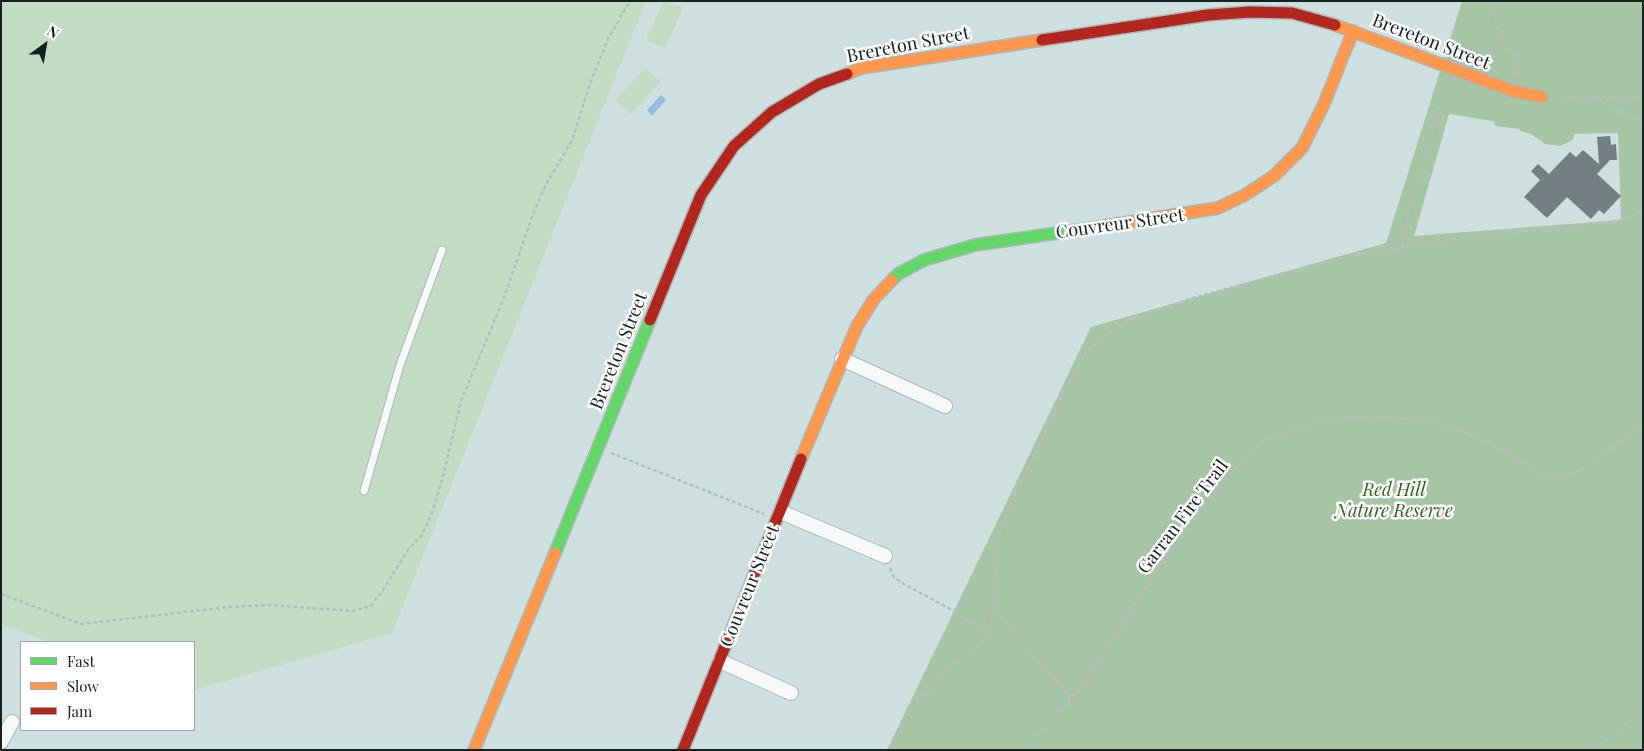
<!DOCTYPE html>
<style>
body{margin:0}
#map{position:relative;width:1644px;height:751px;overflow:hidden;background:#cedfdf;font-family:"Playfair Display",serif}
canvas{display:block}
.frame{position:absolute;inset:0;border:2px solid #152121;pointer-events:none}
.legend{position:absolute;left:20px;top:641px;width:175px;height:90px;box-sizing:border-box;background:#fff;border:1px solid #a1a6a6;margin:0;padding:6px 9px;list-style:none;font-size:15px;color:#152121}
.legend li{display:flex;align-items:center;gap:10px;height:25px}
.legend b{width:25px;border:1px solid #a1a6a6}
.north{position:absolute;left:20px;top:20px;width:50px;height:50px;-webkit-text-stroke:4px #fff;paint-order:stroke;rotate:32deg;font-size:14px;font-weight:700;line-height:20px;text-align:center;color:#152121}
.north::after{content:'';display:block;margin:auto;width:18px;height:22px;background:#152121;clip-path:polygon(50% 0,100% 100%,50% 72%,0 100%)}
</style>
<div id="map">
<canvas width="1644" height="751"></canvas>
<div class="frame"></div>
<ul class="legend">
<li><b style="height:6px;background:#63d668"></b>Fast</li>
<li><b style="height:6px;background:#ff974d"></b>Slow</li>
<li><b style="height:6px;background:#b3261e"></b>Jam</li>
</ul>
<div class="north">N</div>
</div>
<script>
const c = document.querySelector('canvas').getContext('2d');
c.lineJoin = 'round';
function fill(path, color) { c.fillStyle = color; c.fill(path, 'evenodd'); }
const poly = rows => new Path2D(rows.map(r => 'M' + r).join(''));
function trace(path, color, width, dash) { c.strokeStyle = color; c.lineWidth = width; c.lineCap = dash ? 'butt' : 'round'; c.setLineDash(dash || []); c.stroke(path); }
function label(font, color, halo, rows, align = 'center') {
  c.font = font + ' "Playfair Display",serif'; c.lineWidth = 5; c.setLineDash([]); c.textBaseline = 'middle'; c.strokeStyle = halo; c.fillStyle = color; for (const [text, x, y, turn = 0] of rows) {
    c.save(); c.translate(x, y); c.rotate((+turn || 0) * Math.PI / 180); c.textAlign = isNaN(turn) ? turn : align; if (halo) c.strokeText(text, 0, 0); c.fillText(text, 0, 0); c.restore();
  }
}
const green = poly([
 [1,1,646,1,392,633,194,690,194,642,48,642,1,624],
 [664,1,683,8,665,48,646,40],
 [645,68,661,82,631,114,615,100]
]);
const forest = poly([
 [1462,1,1643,1,1643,750,887,750,1091,327,1386,243],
 [1449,114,1493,121,1496,126,1520,129,1520,131,1531,134,1545,144,1560,146,1573,140,1574,134,1618,133,1621,220,1414,236]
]);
const water = poly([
 [661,95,666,100,652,116,647,110]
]);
const building = poly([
 [1610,136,1611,145,1616,144,1617,160,1610,160,1597,174,1621,196,1604,214,1599,210,1591,219,1567,197,1547,218,1524,197,1540,180,1531,171,1538,164,1549,174,1570,152,1576,157,1583,150,1599,164,1597,137]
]);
const path = poly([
 [1490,1,1500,37,1518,60,1517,76],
 [1557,97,1643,97],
 [1592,97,1643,124],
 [1402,248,1409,209,1422,171,1441,99],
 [611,453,764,514],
 [890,568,894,577,902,583,950,609,987,633],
 [1,594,81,624,228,607,269,605,352,611,371,606,383,590,408,550,422,535,432,513,443,476,461,401,503,300,535,209,545,187,573,138,589,86,608,39,630,1],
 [993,598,1003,617,1022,642,1071,699],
 [888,750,905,717,946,670,973,651,991,628,997,542,1014,495,1043,439,1063,393,1087,351,1125,321,1193,298,1347,256,1456,239,1617,221,1643,212],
 [1024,750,1084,685,1159,566,1221,482,1265,440,1306,425,1351,416,1432,421,1479,438,1544,476,1560,476,1584,468,1643,425],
 [1594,750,1624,726,1643,705]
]);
const lane = poly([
 [364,491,400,365,442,250]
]);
const street = poly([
 [842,359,945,406],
 [781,512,885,556],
 [720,661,791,693],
 [1,742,12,722]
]);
const fast = poly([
 [892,280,898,274,924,260,975,245,1092,228],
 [555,553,650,320]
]);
const slow = poly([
 [1335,25,1513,91,1542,97],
 [847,74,861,68,1042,40],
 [1092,228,1218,208,1245,195,1275,175,1302,148,1324,104,1353,31],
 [801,459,857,326,874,299,892,280],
 [474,750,555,553]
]);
const jam = poly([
 [1042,40,1208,15,1250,12,1292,13,1335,25],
 [650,320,701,195,734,146,772,112,819,84,847,74],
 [683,750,801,459]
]);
const streetNames = [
 ["Brereton Street",1431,42,21],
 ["Brereton Street",908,45,-11],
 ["Couvreur Street",1120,224,-8],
 ["Brereton Street",619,351,-68],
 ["Garran Fire Trail",1183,517,-53],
 ["Couvreur Street",750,586,-68]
];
const parkNames = [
 ["Red Hill",1394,490],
 ["Nature Reserve",1394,511]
];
fill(green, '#c1dcc2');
fill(forest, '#a6c5a5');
fill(water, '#95bbdf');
fill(building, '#737f82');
trace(lane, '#abb8b8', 9);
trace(street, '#abb8b8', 16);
trace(fast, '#abb8b8', 14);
trace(slow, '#abb8b8', 14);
trace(jam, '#abb8b8', 14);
trace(path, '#b7bdbd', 2.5, [4, 2.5]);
trace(lane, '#f8fafa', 7);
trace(street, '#f8fafa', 14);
trace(fast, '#63d668', 11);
trace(slow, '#ff974d', 11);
trace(jam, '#b3261e', 11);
label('18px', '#152121', '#fff', streetNames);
label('italic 18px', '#336619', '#fff', parkNames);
</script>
